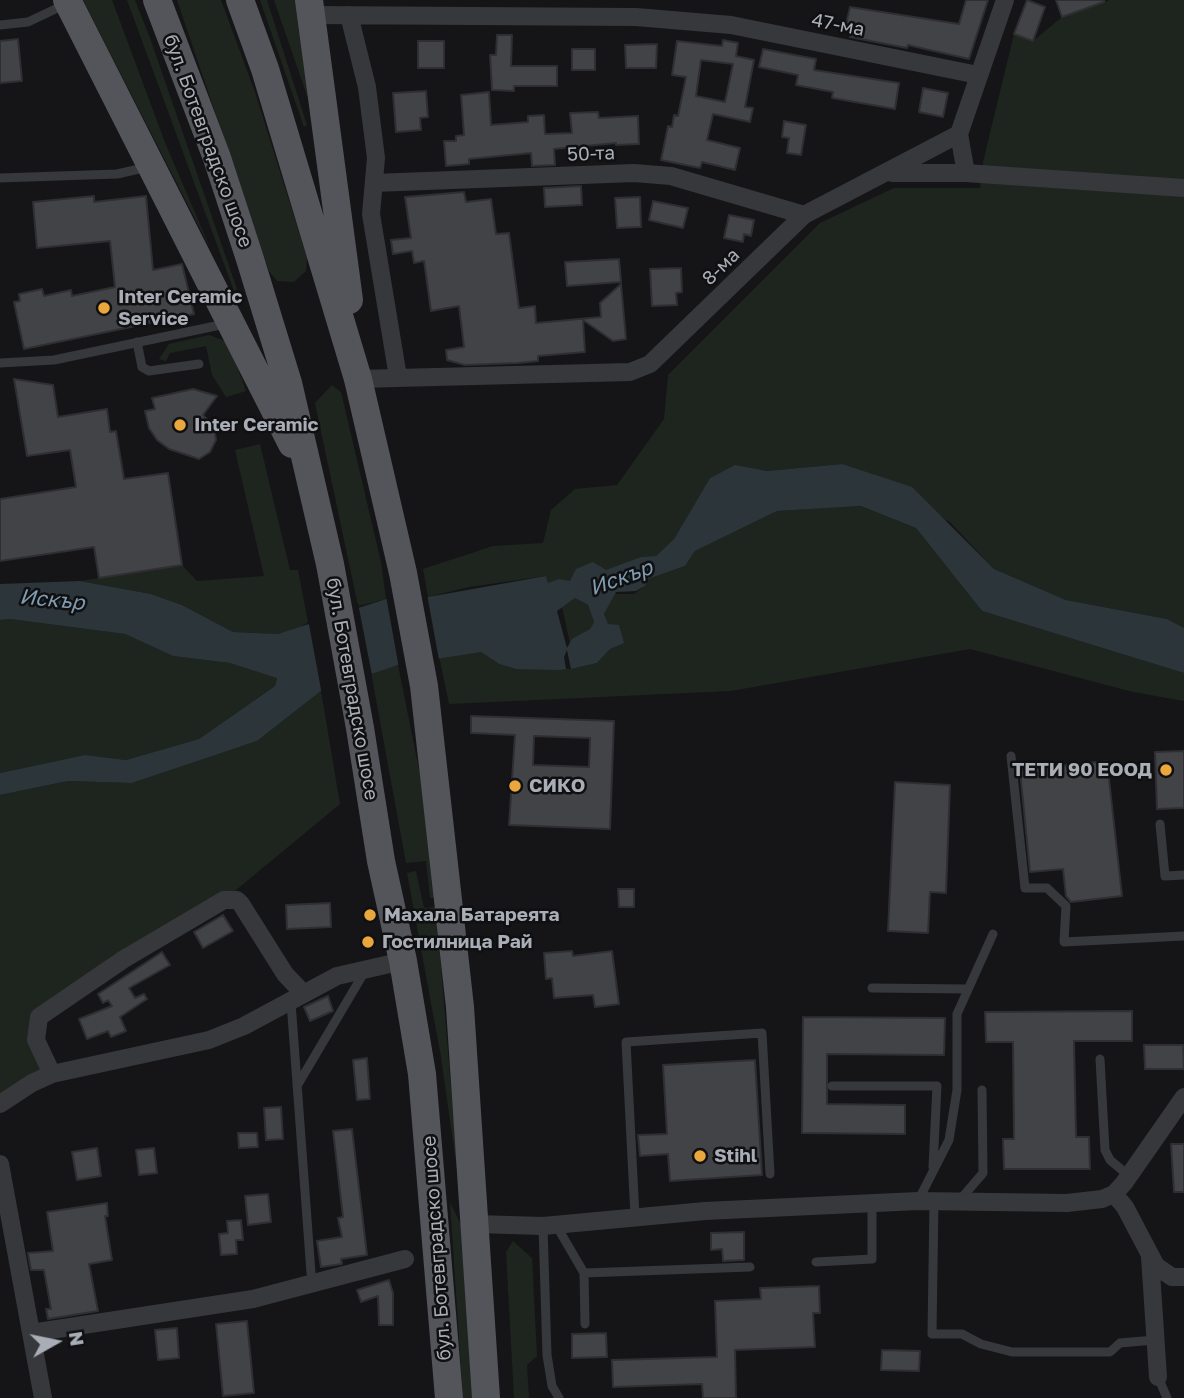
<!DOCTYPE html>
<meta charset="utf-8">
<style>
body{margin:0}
#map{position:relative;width:1184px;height:1398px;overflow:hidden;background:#151517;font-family:"Golos Text",sans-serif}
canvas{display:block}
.north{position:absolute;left:21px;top:1307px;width:70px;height:70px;-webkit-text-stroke:5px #101012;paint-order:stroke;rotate:81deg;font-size:19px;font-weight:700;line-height:28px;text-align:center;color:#a8adb6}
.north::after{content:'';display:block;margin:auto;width:24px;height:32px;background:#a8adb6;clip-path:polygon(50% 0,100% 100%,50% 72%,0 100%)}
</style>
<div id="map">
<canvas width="1184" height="1398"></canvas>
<div class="north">N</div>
</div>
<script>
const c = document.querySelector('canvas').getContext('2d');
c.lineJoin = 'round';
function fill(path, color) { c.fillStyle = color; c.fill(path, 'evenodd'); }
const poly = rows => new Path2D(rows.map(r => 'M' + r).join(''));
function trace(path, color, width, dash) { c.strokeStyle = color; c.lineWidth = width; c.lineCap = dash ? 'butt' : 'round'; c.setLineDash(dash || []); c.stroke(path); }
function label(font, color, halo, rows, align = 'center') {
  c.font = font + ' "Golos Text",sans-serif'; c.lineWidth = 5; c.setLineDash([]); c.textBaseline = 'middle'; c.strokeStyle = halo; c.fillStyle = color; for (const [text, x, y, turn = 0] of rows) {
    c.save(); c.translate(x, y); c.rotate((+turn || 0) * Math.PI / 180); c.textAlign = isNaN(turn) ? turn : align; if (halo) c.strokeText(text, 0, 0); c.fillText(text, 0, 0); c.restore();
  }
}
const green = poly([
 [83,0,112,0,166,145,211,250],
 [127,0,135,0,150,38,237,289,234,291],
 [177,0,221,0,255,92,307,258,306,271,294,282,277,281,269,271],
 [260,0,267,0,307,125,304,127],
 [274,0,297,0,313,113],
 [1110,0,1184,0,1184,628,1167,619,1066,600,994,569,950,522,842,464,767,471,735,466,710,478,674,539,656,556,641,557,630,563,571,581,548,583,546,576,469,587,428,597,423,569,493,546,543,543,551,510,575,489,617,485,664,419,668,375,820,223,894,188,980,188,983,162,1014,34,1033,41,1062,17],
 [209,335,228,342,246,391,226,397,212,375,206,346,170,353,166,361,159,359,169,344],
 [332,385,341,392,381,562,386,599,358,606,315,403],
 [260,444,290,570,298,570,308,622,296,630,278,634,233,632,182,605,151,594,80,581,182,565,197,581,264,576,235,450],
 [861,506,916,528,982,611,1184,673,1184,701,1133,692,970,649,731,691,449,704,439,656,481,652,499,664,516,669,571,669,597,663,610,649,604,614,614,594,634,594,645,586,648,579,685,566,695,551,777,511],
 [575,598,588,605,594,622,590,629,570,643,562,607],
 [10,619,125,634,173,656,230,663,277,677,275,686,265,693,199,739,126,760,85,755,0,773,0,620],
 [398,665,420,775,435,898,430,898,426,861,406,863,371,672],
 [321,691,340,804,224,900,39,1017,52,1074,0,1104,0,795,68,781,132,783,257,741],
 [416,871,424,908,436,907,459,1184,441,1057,407,873],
 [450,1202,462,1227,473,1398,463,1398],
 [513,1241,532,1258,537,1356,527,1365,529,1398,514,1398,506,1252]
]);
const water = poly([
 [842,464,912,487,994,569,1066,600,1167,619,1184,628,1184,673,982,611,916,528,861,506,777,511,695,551,685,566,648,579,645,586,636,591,616,592,604,614,608,624,619,625,624,643,610,649,597,663,571,669,567,650,564,657,566,669,560,670,516,669,499,664,481,652,398,665,321,691,257,741,132,783,68,781,0,795,0,773,85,755,126,760,199,739,265,693,275,686,277,678,230,663,173,656,125,634,10,619,0,620,0,584,80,581,151,594,182,605,233,632,278,634,386,599,428,597,546,576,548,583,559,579,570,581,576,569,593,562,606,570,641,557,656,556,674,539,710,478,735,465,767,471],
 [575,598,588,605,594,622,590,629,572,639,567,648,557,611]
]);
const pier = poly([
 [427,594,439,660,399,668,386,596],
 [358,603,372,675,322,695,308,619]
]);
const building = poly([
 [966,0,988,0,969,59,908,45,907,48,850,37,851,30,845,29,850,7,959,24,966,0],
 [1027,0,1045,7,1033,41,1014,34,1027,0],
 [1056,0,1104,0,1104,2,1062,17,1056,0],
 [497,35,512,35,511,66,557,66,557,86,514,86,514,91,492,90,490,55,496,55,497,35],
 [18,39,22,81,0,83,0,41,18,39],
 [723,40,738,43,736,56,754,60,745,107,753,108,750,122,713,114,707,140,740,148,735,170,702,162,700,168,661,160,668,126,672,127,674,115,678,116,686,77,672,75,677,41,722,46,723,40],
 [701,60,733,64,725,102,696,96,701,60],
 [418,41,444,41,444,68,418,68,418,41],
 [657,44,656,68,626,68,625,45,657,44],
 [572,49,595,49,595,70,572,70,572,49],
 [763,49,816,59,814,70,899,83,895,109,832,98,833,92,796,85,798,75,759,67,763,49],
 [923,88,948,93,943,117,919,112,923,88],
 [426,91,428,117,420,118,421,130,396,132,393,93,426,91],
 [489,92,491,125,528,122,528,116,544,115,545,134,572,133,570,113,598,112,599,118,638,116,639,144,616,145,616,143,554,149,555,165,532,166,531,153,469,159,469,164,446,166,444,141,456,141,456,136,464,135,461,95,489,92],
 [784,121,806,125,801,155,787,153,789,138,782,137,784,121],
 [581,186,582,205,545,207,544,188,581,186],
 [464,192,466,202,491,199,496,234,509,233,519,308,535,306,536,323,601,317,600,303,621,284,626,339,613,341,583,320,585,352,538,356,538,361,518,363,465,365,447,360,446,350,464,347,459,306,431,311,424,261,414,263,412,251,393,254,391,240,411,238,405,197,464,192],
 [94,196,94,202,146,196,153,270,182,264,194,314,24,349,14,302,20,301,19,294,42,289,44,296,71,290,72,296,115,287,110,241,37,248,33,202,94,196],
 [640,197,641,227,617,228,615,198,640,197],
 [653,201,688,208,683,228,649,220,653,201],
 [729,215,754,220,751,236,744,234,743,242,724,238,729,215],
 [619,259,621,282,567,286,565,262,619,259],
 [681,268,682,292,676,293,677,305,652,306,650,269,681,268],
 [14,379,53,385,58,417,107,409,110,432,116,431,124,479,168,473,182,565,99,578,94,547,0,561,0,499,76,487,70,450,27,456,14,379],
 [193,389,217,396,203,415,214,427,216,440,210,452,199,459,169,449,157,440,149,428,145,411,155,409,152,398,193,389],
 [471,716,614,721,610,829,509,825,515,735,471,733,471,716],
 [534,736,590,738,589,767,533,765,534,736],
 [1184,751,1184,808,1157,809,1155,752,1184,751],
 [1107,761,1122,896,1071,902,1066,896,1063,869,1030,872,1020,770,1107,761],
 [895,782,950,785,946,893,930,892,928,933,888,931,895,782],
 [618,889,634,889,634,907,619,907,618,889],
 [330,903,331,927,287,929,286,905,330,903],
 [223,915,233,931,203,948,194,932,223,915],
 [572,951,573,956,612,951,619,1004,595,1007,593,995,554,998,552,978,546,979,544,953,572,951],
 [162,952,170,965,129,988,135,998,144,994,147,999,120,1017,126,1031,111,1037,108,1031,87,1039,79,1019,112,1006,108,1000,103,1003,98,994,162,952],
 [328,996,333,1011,310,1021,304,1007,328,996],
 [1132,1011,1132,1041,1074,1041,1076,1137,1089,1137,1090,1169,1004,1169,1003,1139,1014,1139,1013,1042,986,1042,985,1012,1132,1011],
 [803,1017,945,1018,944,1055,827,1054,827,1104,905,1105,905,1134,802,1133,803,1017],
 [1144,1045,1183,1045,1184,1069,1145,1069,1144,1045],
 [367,1058,370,1099,357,1100,353,1060,367,1058],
 [755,1060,762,1175,670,1181,668,1154,640,1156,638,1135,667,1134,663,1065,755,1060],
 [281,1107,283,1139,266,1140,264,1108,281,1107],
 [352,1129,367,1255,341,1259,342,1264,321,1267,317,1241,342,1237,338,1218,343,1217,333,1131,352,1129],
 [238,1133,257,1133,258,1147,239,1148,238,1133],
 [1171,1144,1184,1144,1184,1192,1174,1192,1171,1144],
 [97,1148,101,1176,77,1180,72,1152,97,1148],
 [154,1148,157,1173,139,1175,136,1150,154,1148],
 [268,1194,271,1222,248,1225,245,1196,268,1194],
 [107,1203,108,1216,105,1216,112,1260,89,1264,98,1311,48,1319,46,1309,51,1309,44,1270,31,1270,28,1253,53,1251,47,1212,107,1203],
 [241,1220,243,1240,236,1240,237,1254,221,1255,219,1234,228,1233,227,1221,241,1220],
 [744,1232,744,1260,723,1261,722,1249,711,1250,711,1233,744,1232],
 [389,1280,393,1293,393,1325,379,1325,378,1296,361,1302,357,1290,389,1280],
 [819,1286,820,1313,813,1313,815,1347,735,1350,736,1398,703,1398,702,1384,613,1387,612,1360,717,1357,715,1301,761,1299,760,1288,819,1286],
 [247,1321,254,1393,223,1396,216,1324,247,1321],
 [177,1328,179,1358,158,1360,155,1330,177,1328],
 [606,1333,607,1357,572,1358,572,1334,606,1333],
 [882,1350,920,1351,919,1371,881,1370,882,1350]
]);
const service = poly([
 [0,25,28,22,64,5],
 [0,178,117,174,148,167],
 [137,342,142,367,149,371,199,364],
 [0,363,54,360,225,324],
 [1011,756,1025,888,1047,888,1066,906,1064,942,1184,936],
 [1160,824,1165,876,1184,875],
 [872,988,968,989],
 [291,1002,311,1273],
 [1100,1059,1105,1150,1110,1160,1129,1176],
 [297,1086,365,971],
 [832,1086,937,1086,933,1167],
 [918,1201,949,1140,957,1090,957,1014,993,934],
 [934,1201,932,1334,962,1334,981,1344,1012,1352,1110,1352,1120,1343,1155,1340],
 [959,1201,983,1173,982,1090],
 [635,1216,626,1042,762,1033,770,1174],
 [556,1225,584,1273,585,1324],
 [543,1226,547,1355,552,1386,559,1398],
 [816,1262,872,1259,872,1203],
 [584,1273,750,1267],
 [1158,1377,1167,1398]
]);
const minor = poly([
 [312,15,636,17,731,25,978,75],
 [349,15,367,87,376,158,371,214,398,377],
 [959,134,966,173],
 [892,173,966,173,1184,188],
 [374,183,634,173,671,176,804,215],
 [358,379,630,372,650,364,804,215,959,134,1005,0],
 [52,1074,36,1040,39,1017,124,959,224,900,237,900,241,904,285,974,303,993],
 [0,1104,32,1083,52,1074,209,1040,244,1026,337,976,403,961],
 [0,1164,43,1398],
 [1114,1194,1125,1207,1156,1266,1172,1277,1184,1277],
 [476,1224,543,1226,705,1211,918,1201,1067,1203,1102,1199,1114,1194,1124,1183,1184,1097],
 [1150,1257,1158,1377],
 [31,1333,253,1299,405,1259]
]);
const primary = poly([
 [67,0,292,444],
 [157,0,217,158,250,259,288,383,330,564,360,728,381,861,403,961,422,1074,449,1398],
 [240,0,265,69,358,379,403,573,424,686,460,1007,486,1398],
 [309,0,349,300]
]);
const markers = [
 [104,308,7,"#e9a73c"],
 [180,425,7,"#e9a73c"],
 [1166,770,7,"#e9a73c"],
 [515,786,7,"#e9a73c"],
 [370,915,7,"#e9a73c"],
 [368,942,7,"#e9a73c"],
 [700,1156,7,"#e9a73c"]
];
const streetNames = [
 ["47-ма",838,25,11],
 ["бул. Ботевградско шосе",208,141,70],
 ["50-та",591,154,-2],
 ["8-ма",721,267,-44],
 ["бул. Ботевградско шосе",352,689,80],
 ["бул. Ботевградско шосе",437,1248,-94]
];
const poiNames = [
 ["Inter Ceramic",118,297],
 ["Service",118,319],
 ["Inter Ceramic",194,425],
 ["ТЕТИ 90 ЕООД",1152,770,"right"],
 ["СИКО",529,786],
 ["Махала Батареята",384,915],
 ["Гостилница Рай",382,942],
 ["Stihl",714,1156]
];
const waterNames = [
 ["Искър",621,578,-20],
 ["Искър",52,600,6]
];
fill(green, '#1e251e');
fill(water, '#2c353a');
fill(pier, '#151517');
fill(building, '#424347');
trace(building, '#2f2f33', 2);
trace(service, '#36383c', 9);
trace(minor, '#36383c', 18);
trace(primary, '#53555b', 28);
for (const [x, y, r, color] of markers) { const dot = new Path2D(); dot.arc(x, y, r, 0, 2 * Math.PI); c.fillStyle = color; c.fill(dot); trace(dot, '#101012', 2.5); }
label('19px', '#a8adb6', '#101012', streetNames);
label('bold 19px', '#a8adb6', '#101012', poiNames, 'left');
label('italic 21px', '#809cb0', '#101012', waterNames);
</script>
